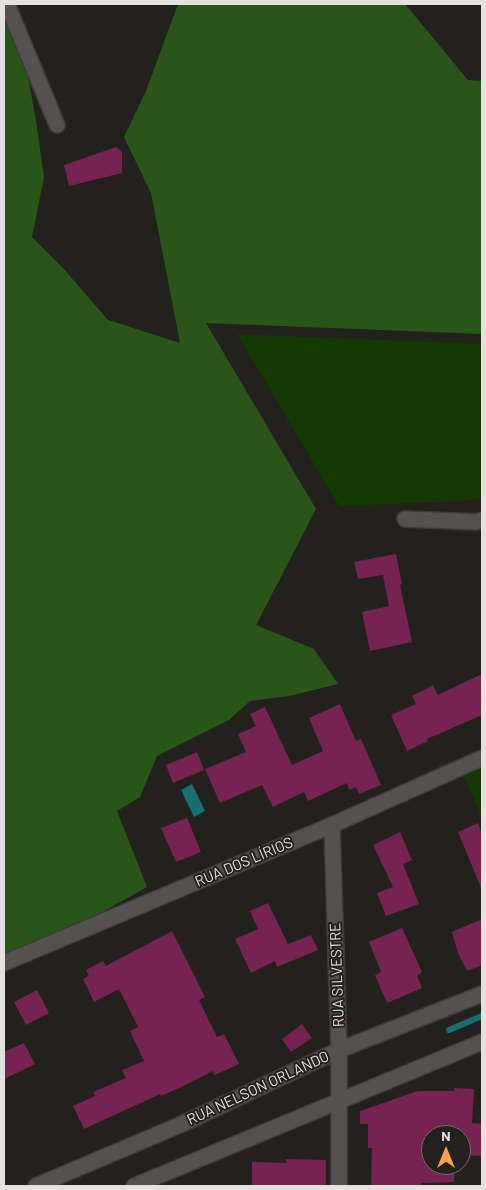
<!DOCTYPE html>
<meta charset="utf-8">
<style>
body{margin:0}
#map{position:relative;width:486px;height:1190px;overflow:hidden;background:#22211e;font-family:Barlow,sans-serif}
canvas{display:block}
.frame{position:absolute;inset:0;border:5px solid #e3e2e0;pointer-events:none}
.north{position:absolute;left:421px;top:1125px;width:50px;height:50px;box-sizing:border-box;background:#22211e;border:1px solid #6f6e6c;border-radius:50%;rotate:0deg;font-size:14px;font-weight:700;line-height:20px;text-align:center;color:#e3e2e0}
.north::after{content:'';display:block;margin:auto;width:18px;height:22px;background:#f9a04c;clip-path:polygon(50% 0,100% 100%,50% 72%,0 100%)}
</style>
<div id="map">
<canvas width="486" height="1190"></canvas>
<div class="frame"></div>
<div class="north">N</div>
</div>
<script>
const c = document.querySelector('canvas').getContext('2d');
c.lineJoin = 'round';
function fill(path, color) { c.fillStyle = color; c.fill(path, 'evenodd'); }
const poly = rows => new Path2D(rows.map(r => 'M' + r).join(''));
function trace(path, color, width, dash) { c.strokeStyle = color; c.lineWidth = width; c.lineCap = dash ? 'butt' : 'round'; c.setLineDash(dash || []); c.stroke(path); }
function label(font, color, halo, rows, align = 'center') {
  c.font = font + ' Barlow,sans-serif'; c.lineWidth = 4; c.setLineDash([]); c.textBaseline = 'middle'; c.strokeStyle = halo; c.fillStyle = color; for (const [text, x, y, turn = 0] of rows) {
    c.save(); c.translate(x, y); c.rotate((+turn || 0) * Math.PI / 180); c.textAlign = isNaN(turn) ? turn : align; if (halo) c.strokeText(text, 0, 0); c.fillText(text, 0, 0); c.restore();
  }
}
const green = poly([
 [237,334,482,344,482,497,464,501,339,506],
 [482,769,482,818,464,776]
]);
const forest = poly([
 [4,4,15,4,36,121,44,177,32,237,63,268,108,320,180,343,151,193,124,137,146,91,178,4,405,4,468,80,482,81,482,334,206,323,316,509,256,625,314,649,338,684,289,696,250,701,229,720,157,756,140,797,117,811,147,887,4,967]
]);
const water = poly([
 [192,784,205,811,194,817,181,790]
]);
const stream = poly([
 [449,1030,482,1016]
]);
const building = poly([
 [116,147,122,152,122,173,69,186,64,165],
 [396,554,402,584,400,585,412,642,370,651,362,612,389,606,383,575,358,579,354,562],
 [482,674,482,715,427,739,428,741,407,751,391,715,416,704,412,696,433,685,438,695],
 [340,704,356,741,361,739,381,785,359,794,356,787,349,790,347,783,308,801,304,792,273,807,262,785,220,803,205,769,246,752,238,734,256,726,250,714,265,707,292,765,323,751,309,718],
 [197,752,204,770,173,783,166,765],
 [187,818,201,852,176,862,161,828],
 [478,823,482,834,482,890,458,832],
 [400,832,412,860,403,864,419,904,386,916,377,893,393,887,373,845],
 [268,903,288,944,311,935,318,950,277,967,275,961,251,973,235,939,258,929,250,911],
 [482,919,482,965,467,971,458,953,452,932],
 [402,928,422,972,417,976,422,988,387,1003,375,975,381,972,369,942],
 [172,931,205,997,199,1000,217,1037,224,1034,239,1064,215,1075,213,1071,177,1089,161,1096,160,1094,84,1129,73,1106,95,1096,93,1092,126,1078,122,1070,144,1061,130,1031,138,1027,119,989,94,1002,83,979,89,976,86,970,103,961,106,966],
 [37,990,49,1013,26,1025,14,1002],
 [302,1024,312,1038,291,1052,282,1039],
 [24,1043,35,1064,4,1079,4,1052],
 [454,1088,474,1089,472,1123,482,1124,482,1156,461,1155,461,1135,431,1135,431,1165,454,1165,454,1182,421,1183,421,1186,371,1186,372,1148,368,1148,368,1124,360,1124,360,1111,418,1091,454,1091],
 [286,1159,326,1160,326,1186,252,1186,252,1162,286,1163]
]);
const minor = poly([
 [7,4,57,125],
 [405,519,476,522,482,520],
 [332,825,339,1050,339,1186],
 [4,963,332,825,482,758],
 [36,1186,182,1124,339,1050,482,994],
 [134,1186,482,1042]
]);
const streetNames = [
 ["RUA DOS LÍRIOS",244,862,-23],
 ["RUA SILVESTRE",337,975,-92],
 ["RUA NELSON ORLANDO",258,1088,-25]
];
fill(green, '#143902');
fill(forest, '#2a5518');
fill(water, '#1a6e72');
trace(stream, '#1a6e72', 6);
fill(building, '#762352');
trace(minor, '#3d3c39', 18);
trace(minor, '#545251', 15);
label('15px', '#e3e2e0', '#22211e', streetNames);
</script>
